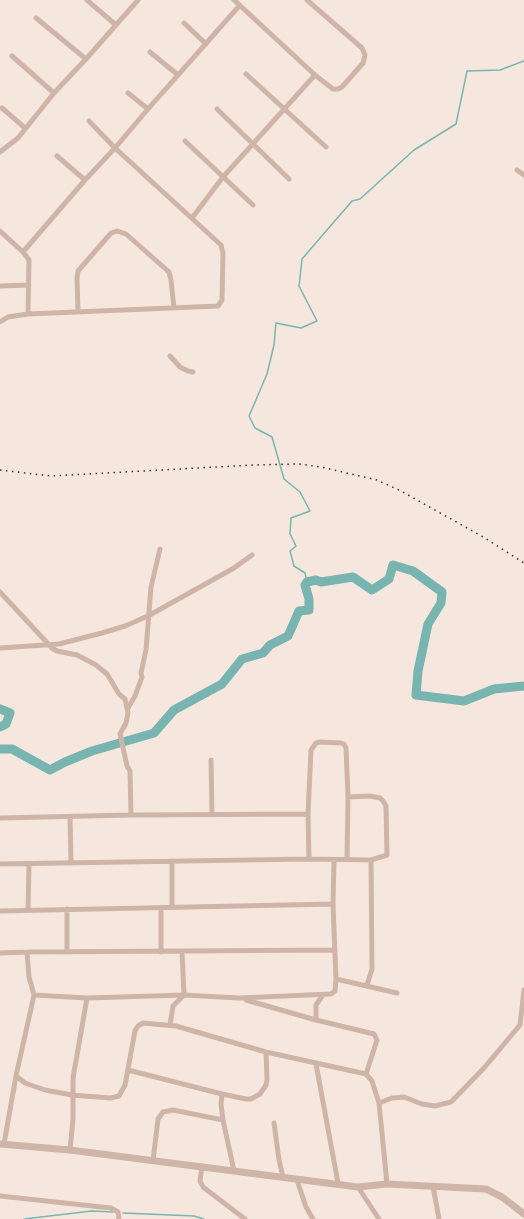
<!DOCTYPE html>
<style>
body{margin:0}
canvas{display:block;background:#f5e7de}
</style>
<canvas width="524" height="1219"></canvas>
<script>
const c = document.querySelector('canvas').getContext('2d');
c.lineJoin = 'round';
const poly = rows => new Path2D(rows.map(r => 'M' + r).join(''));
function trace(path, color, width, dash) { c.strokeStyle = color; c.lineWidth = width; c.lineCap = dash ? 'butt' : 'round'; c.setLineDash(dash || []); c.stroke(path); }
const stream = poly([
 [307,582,305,573,294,566,290,551,296,546,290,534,291,518,310,511,300,492,284,479,272,437,255,428,249,416,267,374,274,345,276,323,301,328,317,321,299,286,302,259,352,201,360,199,414,150,456,124,467,71,500,70,524,61],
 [123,1213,194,1216,204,1219],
 [24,1219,92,1211,113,1212]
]);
const river = poly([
 [0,709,10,713,6,724,0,727],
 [0,749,12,749,50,770,65,762,92,751,154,733,174,710,222,684,242,659,263,653,270,645,288,636,299,611,309,610,309,599,305,585,307,582,316,580,321,582,353,577,372,590,389,579,393,565,413,571,442,592,441,603,428,624,418,671,416,695,464,701,494,689,524,686]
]);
const minor = poly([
 [87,0,116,25],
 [234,0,315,75,333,89,338,89,342,87,363,63,365,55,362,48,307,0],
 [36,18,86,59],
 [184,23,206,44],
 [150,52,178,75],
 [12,56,54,93],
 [246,74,326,147],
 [128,93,148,109],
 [2,108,25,128],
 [217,109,289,179],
 [185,141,253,205],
 [0,152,18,138,54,93,86,59,138,0],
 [57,156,85,180],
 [517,170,524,175],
 [192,218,223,177,315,75],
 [0,231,23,252,29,260,28,314],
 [23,252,85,180,115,148,148,109,240,5],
 [0,286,29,285],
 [78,312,77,278,78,271,111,233,117,231,126,234,169,272,171,280,174,308],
 [0,322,8,317,28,314,218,306,222,300,223,253,221,245,115,148,89,121],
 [170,356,180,367,188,371,193,372],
 [0,592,52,648,57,651,77,655,96,665,107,674,119,694,125,699,128,713,126,723,120,734,127,766,130,771,131,815],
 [0,648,59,644,102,633,125,626,148,616,234,568,252,555],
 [128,708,135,696,142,677,141,673,146,650,151,587,160,549],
 [211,760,212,815],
 [308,814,309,859],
 [70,817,71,862],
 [0,818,131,815,308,814,311,750,316,743,320,742,341,743,344,744,346,748,348,797,347,860],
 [334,861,333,904,336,979,335,991,331,994,239,998,184,995,87,998,34,995,29,977,27,952,335,950],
 [0,864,309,859,371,860,387,855,386,806,383,801,380,798,370,796,348,797],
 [172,907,172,861],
 [67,909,67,952],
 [28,910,29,864],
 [0,911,333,904],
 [161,952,161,908],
 [182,952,184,995],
 [0,953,27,952],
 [336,979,397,993],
 [367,985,372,969,371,860],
 [34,995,16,1076,25,1083,45,1090,72,1095,110,1098,119,1096,125,1085,135,1031,138,1026,143,1023,176,1026,266,1052,366,1074,372,1081,379,1103,387,1184],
 [246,1000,316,1020,374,1034,377,1040,366,1074],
 [316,1020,316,1005,323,995],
 [170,1025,173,1006,183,996],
 [316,1064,338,1183],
 [128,1070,222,1094,246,1099,251,1099,260,1094,266,1085,267,1079,266,1052],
 [222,1094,221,1104,223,1120,234,1171],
 [379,1103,392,1098,404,1097,422,1104,435,1106,451,1102,484,1068,520,1025,524,990],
 [274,1123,279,1160,283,1177],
 [4,1144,16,1076],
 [70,1150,73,1119,73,1078,87,998],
 [153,1161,158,1119,163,1112,173,1110,223,1120],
 [202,1166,200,1181,203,1187,245,1219],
 [297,1180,306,1207,313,1219],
 [433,1186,439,1219],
 [358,1187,379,1219],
 [0,1196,111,1208,118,1212,119,1219]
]);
const tertiary = poly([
 [0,1144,70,1150,358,1187,387,1184,486,1189,502,1197,524,1214]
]);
const rail = poly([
 [0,470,51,476,253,465,299,464,321,467,377,480,401,491,485,538,524,563]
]);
trace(stream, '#79b5b0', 1.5);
trace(river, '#79b5b0', 9);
trace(minor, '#cfb5a8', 5);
trace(tertiary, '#cfb5a8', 7);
trace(rail, '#3b2c29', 1.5, [1.5, 4.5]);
</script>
